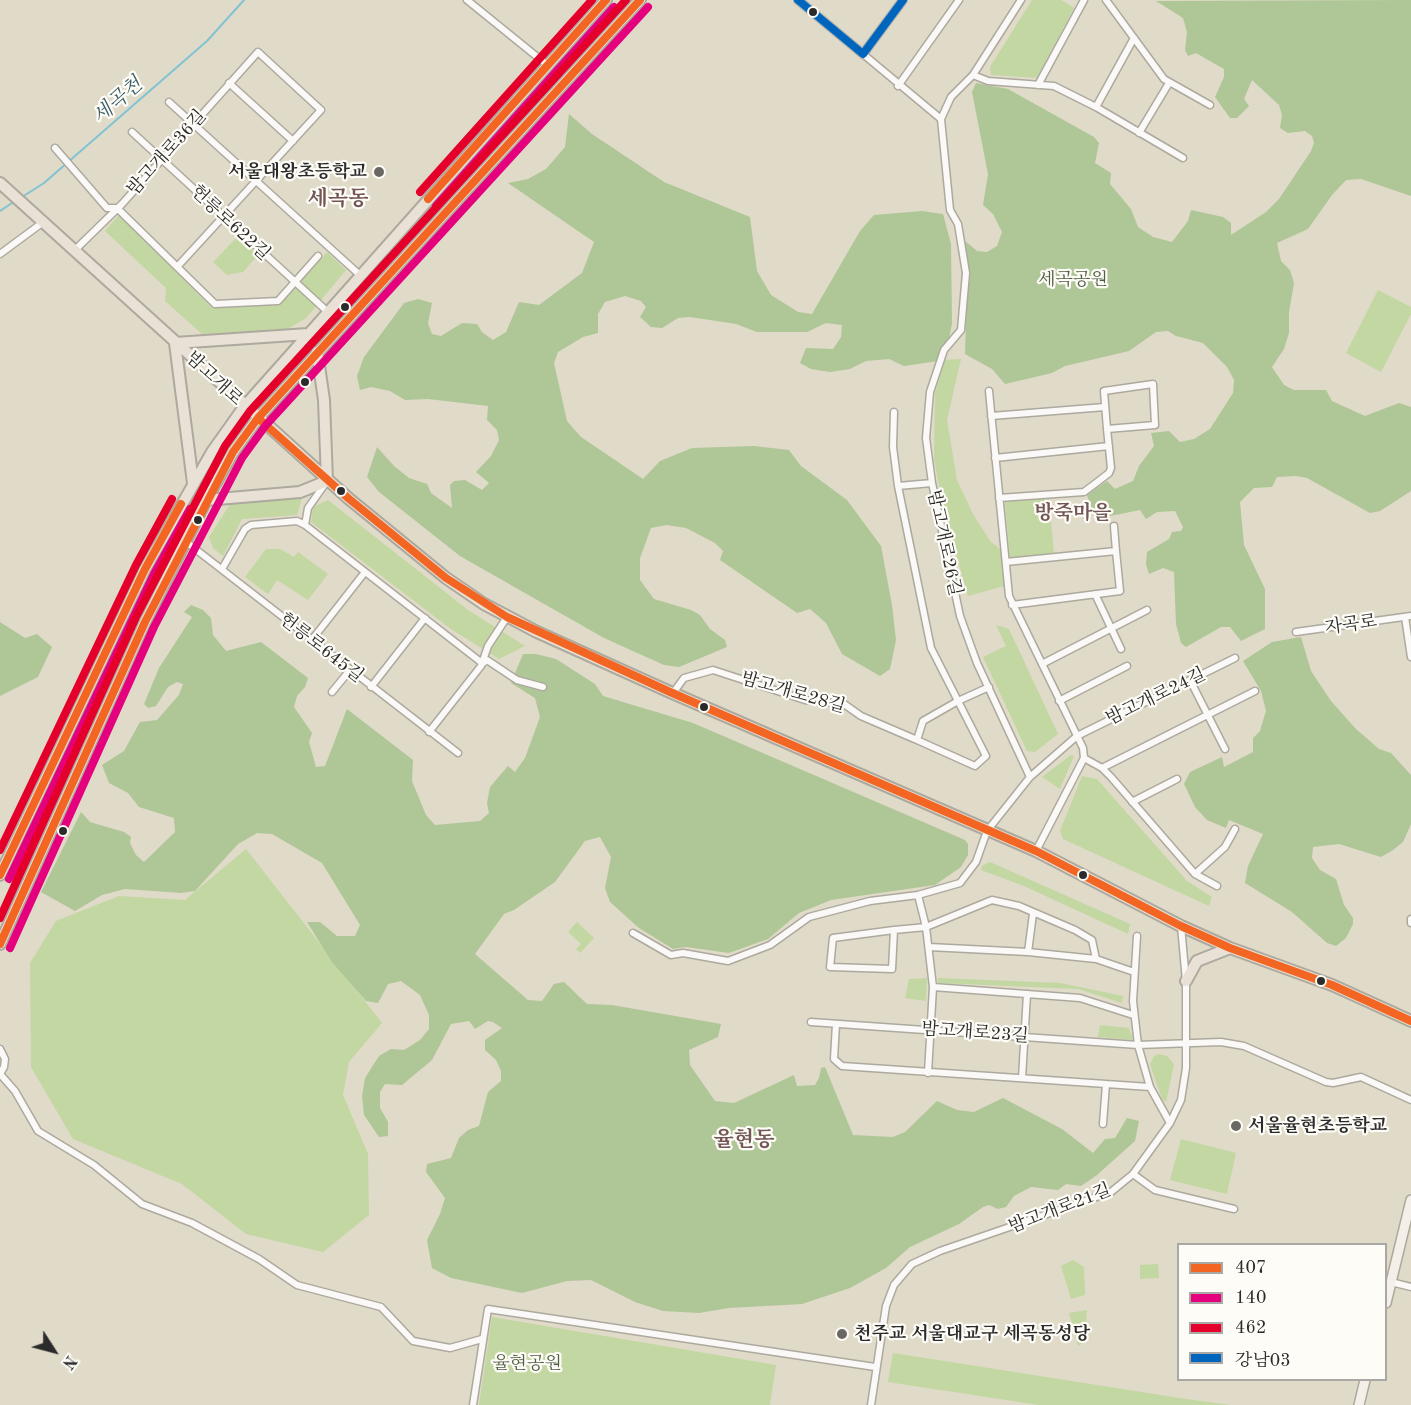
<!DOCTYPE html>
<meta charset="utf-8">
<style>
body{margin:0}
#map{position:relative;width:1411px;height:1405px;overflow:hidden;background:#e0dac8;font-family:"Old Standard TT","Noto Serif KR",serif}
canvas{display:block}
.legend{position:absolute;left:1177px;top:1243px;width:210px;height:138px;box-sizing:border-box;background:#fdfcf7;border:2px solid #a9a8a5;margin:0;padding:8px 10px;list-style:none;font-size:18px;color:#2b2b2b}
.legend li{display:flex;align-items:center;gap:12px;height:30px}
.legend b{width:30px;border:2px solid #a9a8a5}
.north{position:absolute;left:24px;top:1321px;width:60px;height:60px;-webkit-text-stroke:4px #fdfcf7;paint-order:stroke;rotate:126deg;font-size:16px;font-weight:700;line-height:24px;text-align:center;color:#2b2b2b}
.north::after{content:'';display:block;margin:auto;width:21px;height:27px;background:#2b2b2b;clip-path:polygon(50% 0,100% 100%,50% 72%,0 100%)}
</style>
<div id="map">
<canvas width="1411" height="1405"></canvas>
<ul class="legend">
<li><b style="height:8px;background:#f26522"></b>407</li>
<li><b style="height:8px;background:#e5007d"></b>140</li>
<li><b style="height:8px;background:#e4002b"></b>462</li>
<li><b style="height:8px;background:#0065bd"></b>강남03</li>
</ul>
<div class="north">N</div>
</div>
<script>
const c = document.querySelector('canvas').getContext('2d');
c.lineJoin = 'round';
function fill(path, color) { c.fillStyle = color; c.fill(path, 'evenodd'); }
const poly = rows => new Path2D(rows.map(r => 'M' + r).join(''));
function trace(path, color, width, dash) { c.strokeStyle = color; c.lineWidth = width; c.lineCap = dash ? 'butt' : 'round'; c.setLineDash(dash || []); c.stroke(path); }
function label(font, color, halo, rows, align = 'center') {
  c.font = font + ' "Old Standard TT","Noto Serif KR",serif'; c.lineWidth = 4.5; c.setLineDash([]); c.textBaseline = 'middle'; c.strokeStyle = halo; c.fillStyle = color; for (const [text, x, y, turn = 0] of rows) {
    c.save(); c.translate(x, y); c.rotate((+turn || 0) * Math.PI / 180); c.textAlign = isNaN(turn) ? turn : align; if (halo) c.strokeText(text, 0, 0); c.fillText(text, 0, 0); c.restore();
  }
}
const green = poly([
 [1032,0,1061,0,1074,8,1037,78,991,75,990,67],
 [119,215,212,308,280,305,327,252,346,270,306,318,288,329,202,334,165,301,166,288,105,231],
 [238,236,258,255,243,272,227,275,213,262],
 [1378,290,1411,307,1411,314,1381,372,1346,353],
 [961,359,947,420,957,480,973,514,990,541,1001,550,1004,586,968,596,944,512,934,459,935,393,945,360],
 [303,495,297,515,242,519,223,556,213,548,209,537,231,503],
 [1049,498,1054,554,1010,558,1005,502],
 [328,500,468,610,525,646,499,659,451,629,311,522,313,507],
 [266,549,280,549,294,557,298,552,328,574,308,600,277,580,268,594,245,577],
 [996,625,1009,629,1058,734,1035,752,1027,751,983,657,1006,646],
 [1071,755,1074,756,1060,789,1042,777],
 [1082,776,1097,779,1187,881,1212,897,1209,906,1063,839,1060,831],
 [246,849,382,1023,349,1062,343,1095,368,1154,369,1215,323,1252,246,1234,182,1184,73,1139,31,1067,30,963,56,921,119,896,185,900],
 [990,862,1130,924,1128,934,1024,886,981,870,983,865],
 [577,922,594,938,580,953,576,949,581,944,568,932],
 [927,978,926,1001,905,998,909,979],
 [938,978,1060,983,1123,996,1122,1003,1078,989,938,983],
 [1100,1025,1129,1028,1133,1040,1098,1037],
 [1158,1054,1167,1056,1174,1064,1166,1102,1162,1099,1150,1064,1154,1056],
 [1181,1139,1236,1153,1227,1194,1170,1180],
 [1073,1260,1084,1267,1085,1295,1071,1299,1061,1266],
 [1158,1264,1159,1278,1140,1279,1140,1265],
 [1087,1310,1085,1342,1078,1346,1069,1313],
 [492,1317,776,1365,770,1405,479,1405],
 [893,1353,1186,1399,1231,1405,1039,1405,888,1382]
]);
const forest = poly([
 [1411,0,1411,196,1361,179,1346,180,1332,195,1308,229,1277,243,1281,261,1290,270,1294,283,1289,312,1289,333,1284,349,1272,367,1284,385,1294,390,1326,390,1332,401,1365,416,1399,403,1411,407,1411,491,1380,511,1370,513,1307,478,1296,476,1277,477,1272,487,1254,488,1240,502,1244,545,1265,589,1265,629,1241,641,1230,627,1221,627,1186,647,1181,643,1176,624,1174,572,1163,568,1149,574,1146,564,1147,552,1169,539,1172,532,1181,531,1183,527,1175,511,1157,512,1146,519,1140,510,1095,519,1087,495,1107,481,1115,489,1133,481,1139,466,1154,446,1151,433,1169,431,1180,442,1194,439,1210,429,1233,393,1234,380,1227,367,1203,343,1176,336,1168,331,1156,332,1129,351,1065,366,1052,373,1005,384,992,369,965,354,968,263,965,241,977,251,987,252,997,246,1002,232,993,214,983,205,988,174,972,92,976,83,1008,89,1094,137,1099,143,1095,163,1111,173,1110,184,1131,209,1138,227,1153,237,1172,242,1188,221,1191,210,1223,217,1231,223,1231,235,1266,212,1279,199,1311,151,1314,143,1312,136,1305,131,1288,133,1280,128,1282,115,1279,105,1252,80,1244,99,1249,106,1237,118,1230,118,1215,97,1224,77,1224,69,1196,53,1188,56,1185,50,1187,32,1183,18,1156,1],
 [569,114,592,134,664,182,750,217,757,271,771,295,798,312,812,314,860,231,874,215,922,211,943,214,951,244,952,324,947,348,938,361,904,366,889,359,866,361,850,369,830,372,811,369,800,363,806,348,833,349,841,337,842,325,826,323,807,332,757,332,736,324,690,317,678,318,662,328,651,327,640,317,646,307,641,301,625,296,605,302,598,314,598,333,583,337,558,352,554,363,567,421,581,437,643,479,660,461,692,448,754,446,789,450,801,466,847,500,881,546,892,605,896,640,890,669,880,676,842,654,826,623,810,609,797,613,720,560,723,551,715,543,686,528,667,525,651,528,640,558,640,580,654,599,691,610,700,615,710,629,725,640,727,647,679,667,664,665,604,638,460,556,379,492,367,477,377,447,394,466,409,478,427,484,431,493,452,508,450,485,454,481,465,480,482,490,489,483,476,472,491,456,499,440,497,430,487,420,488,406,428,399,405,400,390,391,371,387,360,390,357,376,364,357,404,303,418,299,432,303,428,323,432,334,441,336,462,323,477,324,482,332,493,340,506,332,519,302,539,305,582,273,594,242,508,183,528,179,546,169,565,147],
 [191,605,203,610,211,618,213,635,226,651,261,642,308,678,305,687,297,696,294,707,312,733,309,742,316,767,325,766,347,709,413,760,412,781,426,815,435,825,480,821,489,813,487,803,490,787,508,766,515,772,525,758,540,717,535,698,511,683,523,654,536,654,556,659,595,684,603,696,693,723,965,840,968,844,968,855,961,867,935,885,831,900,799,913,768,939,729,953,686,947,673,949,639,928,610,902,605,888,611,857,600,837,585,841,555,882,514,910,504,914,475,954,528,1000,542,1001,554,984,564,982,587,1004,612,1005,721,1024,718,1037,689,1050,690,1065,715,1101,734,1103,794,1075,797,1086,815,1085,819,1078,821,1068,825,1067,853,1135,893,1137,905,1132,937,1101,957,1110,974,1112,1003,1098,1062,1129,1093,1153,1105,1139,1115,1138,1127,1118,1139,1121,1135,1141,1097,1175,1081,1186,1066,1184,1058,1190,1031,1187,1014,1196,1006,1207,998,1209,989,1205,983,1207,959,1224,910,1247,886,1268,850,1288,802,1304,729,1308,699,1313,663,1311,635,1302,591,1280,567,1281,522,1293,451,1278,432,1268,427,1240,440,1214,445,1198,426,1172,427,1164,451,1158,459,1138,468,1130,479,1126,488,1092,501,1081,501,1071,496,1060,485,1050,485,1040,502,1028,493,1022,488,1021,475,1029,469,1021,451,1024,432,1060,402,1085,385,1084,380,1092,380,1108,388,1122,388,1136,379,1137,364,1115,362,1096,365,1078,379,1056,391,1049,404,1050,420,1040,429,1029,429,1015,420,995,401,981,388,984,378,1003,366,1001,332,962,307,922,320,922,337,936,355,936,360,925,322,863,272,834,257,833,238,844,195,891,181,893,125,889,102,895,75,911,41,892,81,812,90,822,124,832,131,837,130,843,136,855,144,862,175,832,174,818,139,807,128,793,109,783,102,765,124,751,140,722,157,720,179,695,183,684,177,682,168,687,156,706,148,708,144,704,159,668,192,617,184,612],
 [0,622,25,638,37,634,52,647,38,677,0,696],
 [1301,637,1311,671,1331,701,1356,729,1379,749,1391,753,1411,775,1411,824,1403,842,1393,850,1381,857,1339,844,1313,847,1312,858,1320,870,1336,879,1344,905,1353,918,1353,924,1346,938,1336,946,1327,943,1292,912,1245,883,1248,866,1263,834,1229,820,1226,828,1207,820,1195,807,1184,784,1190,772,1222,757,1224,767,1253,752,1253,738,1260,731,1266,711,1261,691,1243,661,1272,642]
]);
const stream = poly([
 [22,197,44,183,207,41,244,0],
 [0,211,15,201]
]);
const minor = poly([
 [467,0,546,64],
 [1106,0,1164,79,1210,105],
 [863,54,941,119,951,97,973,75,1021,0],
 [973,75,988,81,1054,86,1096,107,1183,158],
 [229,83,293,141],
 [1038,85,1084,0],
 [898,86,959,0],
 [169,102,361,276],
 [1096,107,1134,38],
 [132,132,329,313],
 [1139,133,1169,83],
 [55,148,107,208,117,208,215,304,278,301,318,256],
 [74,251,122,204,258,52,321,110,177,267],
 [0,254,42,223],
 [989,391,1009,596,1083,748,1084,758,1036,851],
 [894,412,893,447,898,486,931,648,958,701,986,756,975,766,917,740,923,721,958,701,989,687],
 [991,416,1105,407],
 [995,458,1109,446],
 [898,486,932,483],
 [999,498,1084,492,1096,483,1109,473,1111,468,1107,429,1155,425,1153,384,1104,391,1107,429],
 [305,525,482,663],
 [185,541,458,753],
 [1006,562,1116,551,1114,526],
 [222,569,245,529,251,525,297,521,305,525,308,508,325,484],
 [1095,594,1121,649],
 [1012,605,1120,591,1116,551],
 [1405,617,1411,657],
 [1296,632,1411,616],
 [311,641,365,572],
 [483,663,487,660,517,680,543,687],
 [1042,664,1147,610],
 [1190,680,1225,749],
 [371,687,425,618],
 [332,692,350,670],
 [673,693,684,678,713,670,805,700,844,704,861,716,917,740],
 [1059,701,1127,666],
 [429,732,481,666,488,646,507,617],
 [1084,758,1102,768,1111,777,1195,874,1217,886],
 [1102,768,1255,691],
 [1030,777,1077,736,1235,658],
 [1132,802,1177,779],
 [1195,874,1225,847,1235,829],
 [1411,919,1411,923],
 [894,930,892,969,830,967,833,938,894,930,926,927,918,895],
 [633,933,671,955,683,953,728,961,770,945,809,917,870,901,918,895,960,883,976,862,987,831,1030,777,977,663,960,616,932,483,926,438,930,392,944,350,961,330,966,273,958,224,950,210,941,119],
 [1137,936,1133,1001,1138,1045,1150,1087,1170,1123],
 [929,947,1028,952,1096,959,1134,972],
 [1028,952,1033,914],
 [933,987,1080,998,1133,1015],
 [811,1022,1138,1045,1221,1042,1244,1046,1326,1082,1333,1083,1361,1077,1411,1100],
 [836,1024,834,1059,842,1066,1150,1087],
 [0,1049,5,1059,4,1067,0,1074],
 [928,1073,933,987,926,927,992,900,1019,906,1075,930,1092,940,1096,959],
 [0,1074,15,1091,38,1131,94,1165,142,1204,192,1223,259,1259,297,1285,381,1307,413,1341,450,1348,482,1339],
 [1022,1078,1027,994],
 [1103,1124,1106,1084],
 [1133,1174,1155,1190,1234,1209],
 [1391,1282,1411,1287],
 [473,1405,488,1309,875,1367],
 [871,1405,886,1306,894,1285,912,1264,940,1251,1111,1192,1133,1174,1170,1123,1181,1100,1186,1068,1186,981,1181,926]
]);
const tertiary = poly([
 [798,0,863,54,903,0]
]);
const secondary = poly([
 [1386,1303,1411,1200],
 [1359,1405,1365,1380]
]);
const primary = poly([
 [0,183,348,498,446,578,484,604,537,632,670,692,1036,851,1181,926,1230,948,1332,985,1411,1021],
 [175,343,193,483],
 [175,343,308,334],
 [317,352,324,400,327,481],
 [206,500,300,492,327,481],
 [0,875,145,569,212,452,244,407,606,0],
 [0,944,145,622,206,500,233,452,258,418,640,0],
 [1186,981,1197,961,1230,948]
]);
const bus1 = poly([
 [428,199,606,0],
 [258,418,348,498,446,578,507,617,670,692,1036,851,1181,926,1230,948,1332,985,1411,1021],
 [0,875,145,569,181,504],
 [0,944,145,622,233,452,258,418,640,0]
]);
const bus2 = poly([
 [436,206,614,7],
 [9,879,154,574,190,509],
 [10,948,154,627,242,458,266,425,648,7]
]);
const bus3 = poly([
 [420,192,592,0],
 [0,850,136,565,172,499],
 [0,918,136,617,225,446,250,411,626,0]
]);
const bus4 = poly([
 [798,0,863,54,903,0]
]);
const markers = [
 [813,12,5,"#2b2b2b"],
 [379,172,6,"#6a6862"],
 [345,307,5,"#2b2b2b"],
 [305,382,5,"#2b2b2b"],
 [341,491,5,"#2b2b2b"],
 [198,520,5,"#2b2b2b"],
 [704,707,5,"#2b2b2b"],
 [63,831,5,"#2b2b2b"],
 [1083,875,5,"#2b2b2b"],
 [1321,981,5,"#2b2b2b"],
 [1236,1126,6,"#6a6862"],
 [842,1334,6,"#6a6862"]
];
const streetNames = [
 ["밤고개로36길",167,153,-48],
 ["헌릉로622길",230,223,43],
 ["밤고개로",214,379,43],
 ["밤고개로26길",944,543,78],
 ["자곡로",1351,625,-8],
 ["헌릉로645길",321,648,38],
 ["밤고개로28길",793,693,16],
 ["밤고개로24길",1156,697,-26],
 ["밤고개로23길",975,1033,4],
 ["밤고개로21길",1060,1209,-21]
];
const poiNames = [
 ["서울대왕초등학교",367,172,"right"],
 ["서울율현초등학교",1248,1126],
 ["천주교 서울대교구 세곡동성당",854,1334]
];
const parkNames = [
 ["세곡공원",1073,280],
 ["율현공원",527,1364]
];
const waterNames = [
 ["세곡천",118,101,-41]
];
const neighbourhoodNames = [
 ["방죽마을",1073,514]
];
const quarterNames = [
 ["세곡동",338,199],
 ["율현동",744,1140]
];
fill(green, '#c2d7a1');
fill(forest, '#afc697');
trace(stream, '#81c3d2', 2);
trace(minor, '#ada99e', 9);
trace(tertiary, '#ada99e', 10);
trace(secondary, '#ada99e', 12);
trace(primary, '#ada99e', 14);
trace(minor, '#faf9f7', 6);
trace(tertiary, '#faf9f7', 8);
trace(secondary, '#f4f0e9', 9);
trace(primary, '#e9e1d5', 10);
trace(bus1, '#f26522', 8);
trace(bus2, '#e5007d', 8);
trace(bus3, '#e4002b', 8);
trace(bus4, '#0065bd', 8);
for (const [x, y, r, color] of markers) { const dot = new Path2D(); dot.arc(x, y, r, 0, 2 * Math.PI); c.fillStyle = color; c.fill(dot); trace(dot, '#fdfcf7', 2); }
label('18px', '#2b2b2b', '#fdfcf7', streetNames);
label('bold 18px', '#2b2b2b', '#fdfcf7', poiNames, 'left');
label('18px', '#515e45', '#fdfcf7', parkNames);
label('italic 20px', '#3b5d67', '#fdfcf7', waterNames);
label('bold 20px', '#735655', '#fdfcf7', neighbourhoodNames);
label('bold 21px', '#735655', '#fdfcf7', quarterNames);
</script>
